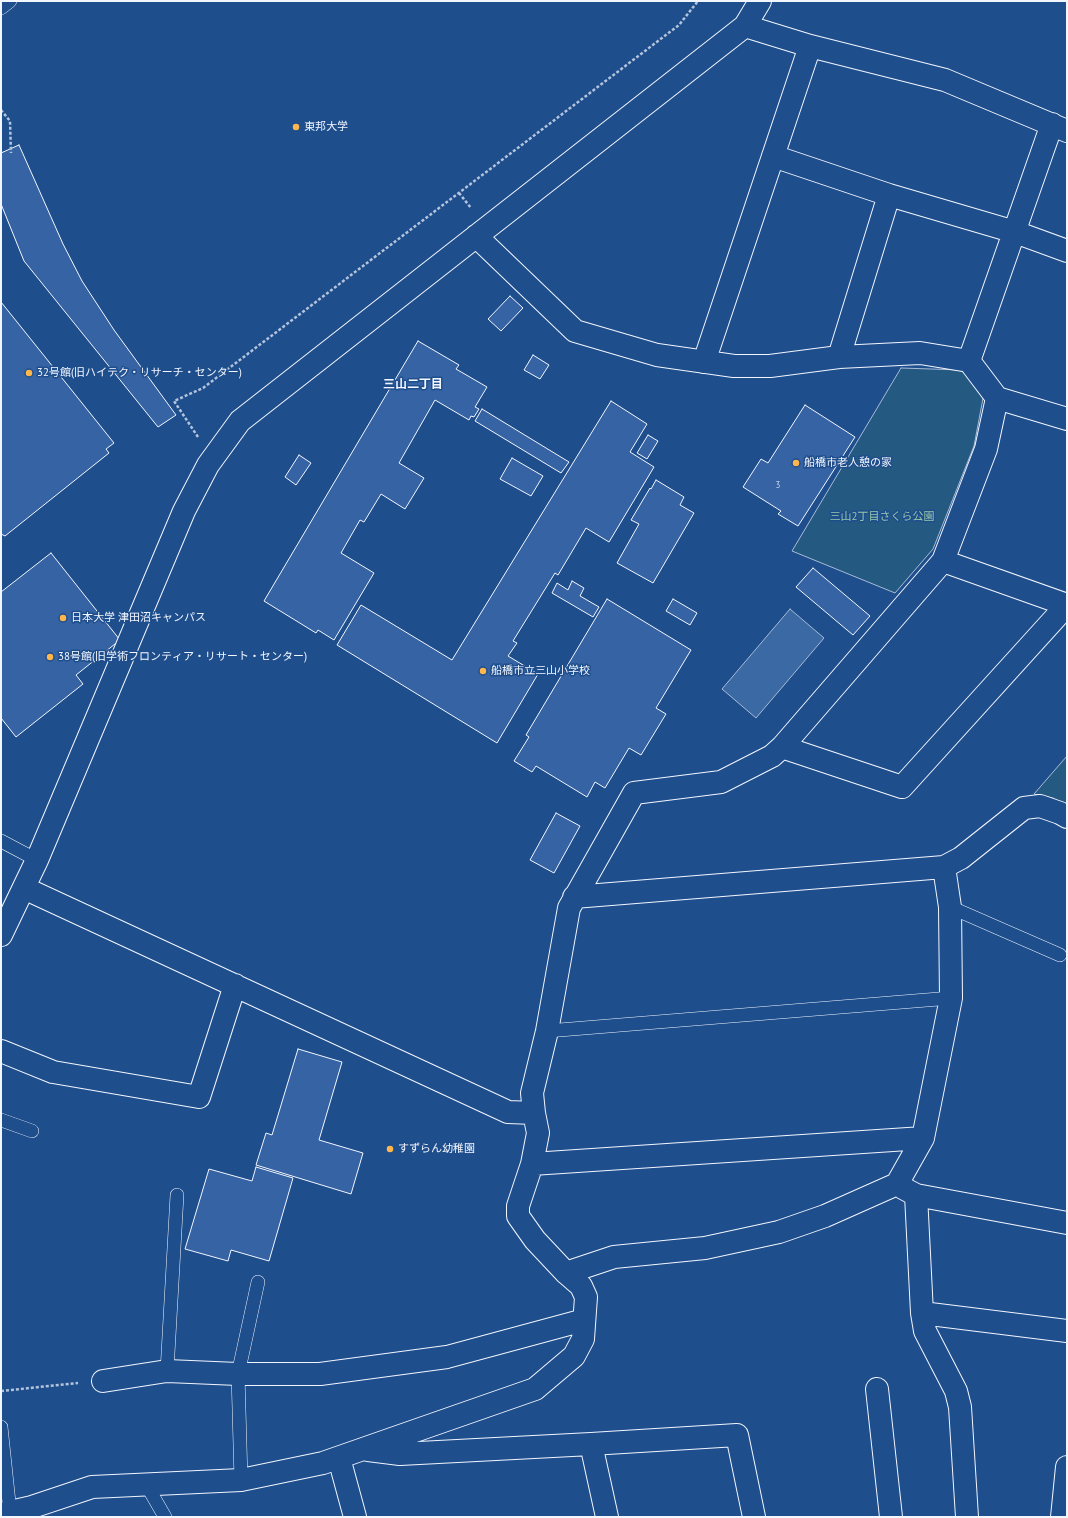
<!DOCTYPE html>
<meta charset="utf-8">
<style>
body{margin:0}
#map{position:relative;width:1068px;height:1518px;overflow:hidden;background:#1f4e8c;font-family:"PT Sans",sans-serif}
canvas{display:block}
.frame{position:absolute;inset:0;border:2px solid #f2f6ff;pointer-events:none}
</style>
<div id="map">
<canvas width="1068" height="1518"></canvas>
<div class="frame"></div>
</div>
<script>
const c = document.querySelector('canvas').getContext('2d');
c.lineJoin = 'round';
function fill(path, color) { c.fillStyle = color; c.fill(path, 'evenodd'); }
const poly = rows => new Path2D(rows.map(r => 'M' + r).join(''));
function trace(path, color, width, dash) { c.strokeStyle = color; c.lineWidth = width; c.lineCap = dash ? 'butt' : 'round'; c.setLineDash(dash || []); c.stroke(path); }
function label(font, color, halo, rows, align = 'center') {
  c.font = font + ' "PT Sans","Noto Sans JP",sans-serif'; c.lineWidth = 3; c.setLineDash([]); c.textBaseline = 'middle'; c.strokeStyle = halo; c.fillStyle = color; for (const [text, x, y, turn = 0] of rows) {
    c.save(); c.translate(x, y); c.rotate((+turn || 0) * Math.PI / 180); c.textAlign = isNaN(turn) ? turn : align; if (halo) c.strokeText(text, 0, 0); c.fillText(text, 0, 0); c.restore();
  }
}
const green = poly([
 [901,368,961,370,984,393,974,446,933,549,895,593,792,551,901,368],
 [1067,756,1067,806,1053,798,1034,794,1067,756]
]);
const water = poly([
 [790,609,824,638,756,718,722,689,790,609]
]);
const building = poly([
 [19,145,63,244,82,281,114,330,176,415,158,427,24,261,1,204,1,153,19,145],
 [510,296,523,308,501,331,488,319,510,296],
 [1,302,114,443,106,449,109,453,5,536,1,534,1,302],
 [418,341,459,365,456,369,487,387,475,407,479,409,474,417,471,416,469,420,435,400,399,463,424,478,405,509,381,494,364,522,360,520,341,553,374,573,334,640,318,630,316,633,264,601,418,341],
 [533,355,549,365,540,379,524,370,533,355],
 [611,401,647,424,630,452,654,467,609,542,586,528,558,575,555,573,513,641,517,643,508,656,538,674,497,743,337,645,361,605,452,660,611,401],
 [805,405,855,437,798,526,778,514,781,511,743,487,761,459,768,463,805,405],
 [482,409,569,462,561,473,475,421,482,409],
 [648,435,658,441,647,459,637,453,648,435],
 [299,455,311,463,296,485,285,477,299,455],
 [512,458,543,476,531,496,500,479,512,458],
 [656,480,684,497,680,505,694,513,653,583,617,563,639,524,631,520,650,488,651,489,656,480],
 [51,553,120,640,76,675,83,684,16,737,1,718,1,592,51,553],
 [813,568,870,616,853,635,796,587,813,568],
 [572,581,584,588,580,596,599,607,593,617,552,593,557,583,568,590,572,581],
 [607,599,691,650,656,708,666,714,641,755,629,748,605,788,595,782,587,797,536,766,532,772,514,761,529,737,526,735,607,599],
 [673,599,697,613,690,625,666,611,673,599],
 [556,813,580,826,554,873,530,860,556,813],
 [298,1049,342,1062,319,1140,363,1153,351,1194,256,1165,266,1133,272,1135,298,1049],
 [256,1167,293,1178,269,1261,231,1250,228,1261,185,1249,209,1169,252,1181,256,1167]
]);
const path = poly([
 [1,110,10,121,11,153],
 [459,193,471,208],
 [198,437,174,401,203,388,679,25,698,1],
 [1,1391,78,1383]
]);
const lane = poly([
 [1,8,10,1],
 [1,841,37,860],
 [950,907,1060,955],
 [547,1031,951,998],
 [1,1120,32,1131],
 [167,1371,177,1195],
 [1,1427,10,1512],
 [241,1480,238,1374,258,1282],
 [146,1484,165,1517]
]);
const street = poly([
 [745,26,810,46,945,80,1067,131],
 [773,156,889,195,1015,232,1067,251],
 [839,357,889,195],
 [969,361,1052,124],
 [704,362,810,46],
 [997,398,1067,419],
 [943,561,1067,605],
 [782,747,902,787,1067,605],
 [24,888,508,1112,534,1113],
 [574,897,944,867,961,858,1024,808,1040,806,1060,813,1067,817],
 [1,935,37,860,184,511,208,465,240,421,745,26,760,1],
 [1,1051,53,1072,199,1097,235,985],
 [532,1164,923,1138],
 [903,1188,916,1195,1067,1223],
 [916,1195,922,1313,925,1331,956,1391,960,1407,967,1517],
 [566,1273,614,1257,705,1248,779,1232,825,1216,897,1184,923,1138,951,998,950,907,944,867],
 [922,1313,1067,1331],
 [103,1381,167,1371,238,1374,320,1374,447,1357,584,1320],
 [877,1389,891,1517],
 [591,1444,607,1517],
 [368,1450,400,1454,591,1444,737,1435,754,1517],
 [339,1458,355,1517],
 [1,1514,32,1507,92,1487,241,1480,323,1463,535,1389,574,1356,583,1339,586,1297,581,1286,566,1273,535,1240,518,1216,518,1206,532,1164,538,1133,534,1113,532,1093,547,1031,569,908,634,793,721,782,772,756,782,747,943,561,986,449,997,398,969,361,920,353,839,357,770,366,734,366,657,355,575,331,476,236],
 [1062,1517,1067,1467]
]);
const markers = [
 [296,127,4,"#ffb74d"],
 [29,373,4,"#ffb74d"],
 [796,463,4,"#ffb74d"],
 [63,618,4,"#ffb74d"],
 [50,657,4,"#ffb74d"],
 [483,671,4,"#ffb74d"],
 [390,1149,4,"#ffb74d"]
];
const numberNames = [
 ["3",778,485]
];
const poiNames = [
 ["東邦大学",304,127],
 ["32号館(旧ハイテク・リサーチ・センター)",37,373],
 ["船橋市老人憩の家",804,463],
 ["日本大学 津田沼キャンパス",71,618],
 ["38号館(旧学術フロンティア・リサート・センター)",58,657],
 ["船橋市立三山小学校",491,671],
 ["すずらん幼稚園",398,1149]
];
const parkNames = [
 ["三山2丁目さくら公園",882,517]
];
const neighbourhoodNames = [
 ["三山二丁目",413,385]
];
fill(green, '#245a82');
trace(green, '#a8bbd7', 1);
fill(water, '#3b69a3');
trace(water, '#a8bbd7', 1);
fill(building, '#3563a3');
trace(building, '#f2f6ff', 1);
trace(lane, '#f2f6ff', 14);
trace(street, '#f2f6ff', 24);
trace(path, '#b3c4dc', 2.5, [3, 2]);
trace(lane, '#1f4e8c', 13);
trace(street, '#1f4e8c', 22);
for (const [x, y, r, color] of markers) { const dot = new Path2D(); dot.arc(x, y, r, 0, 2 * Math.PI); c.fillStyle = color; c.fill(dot); trace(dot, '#1f4e8c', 1.5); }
label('9px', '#c3d1e8', null, numberNames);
label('11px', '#f2f6ff', '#1f4e8c', poiNames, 'left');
label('11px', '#97c8a6', '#1f4e8c', parkNames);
label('bold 12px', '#f2f6ff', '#1f4e8c', neighbourhoodNames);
</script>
